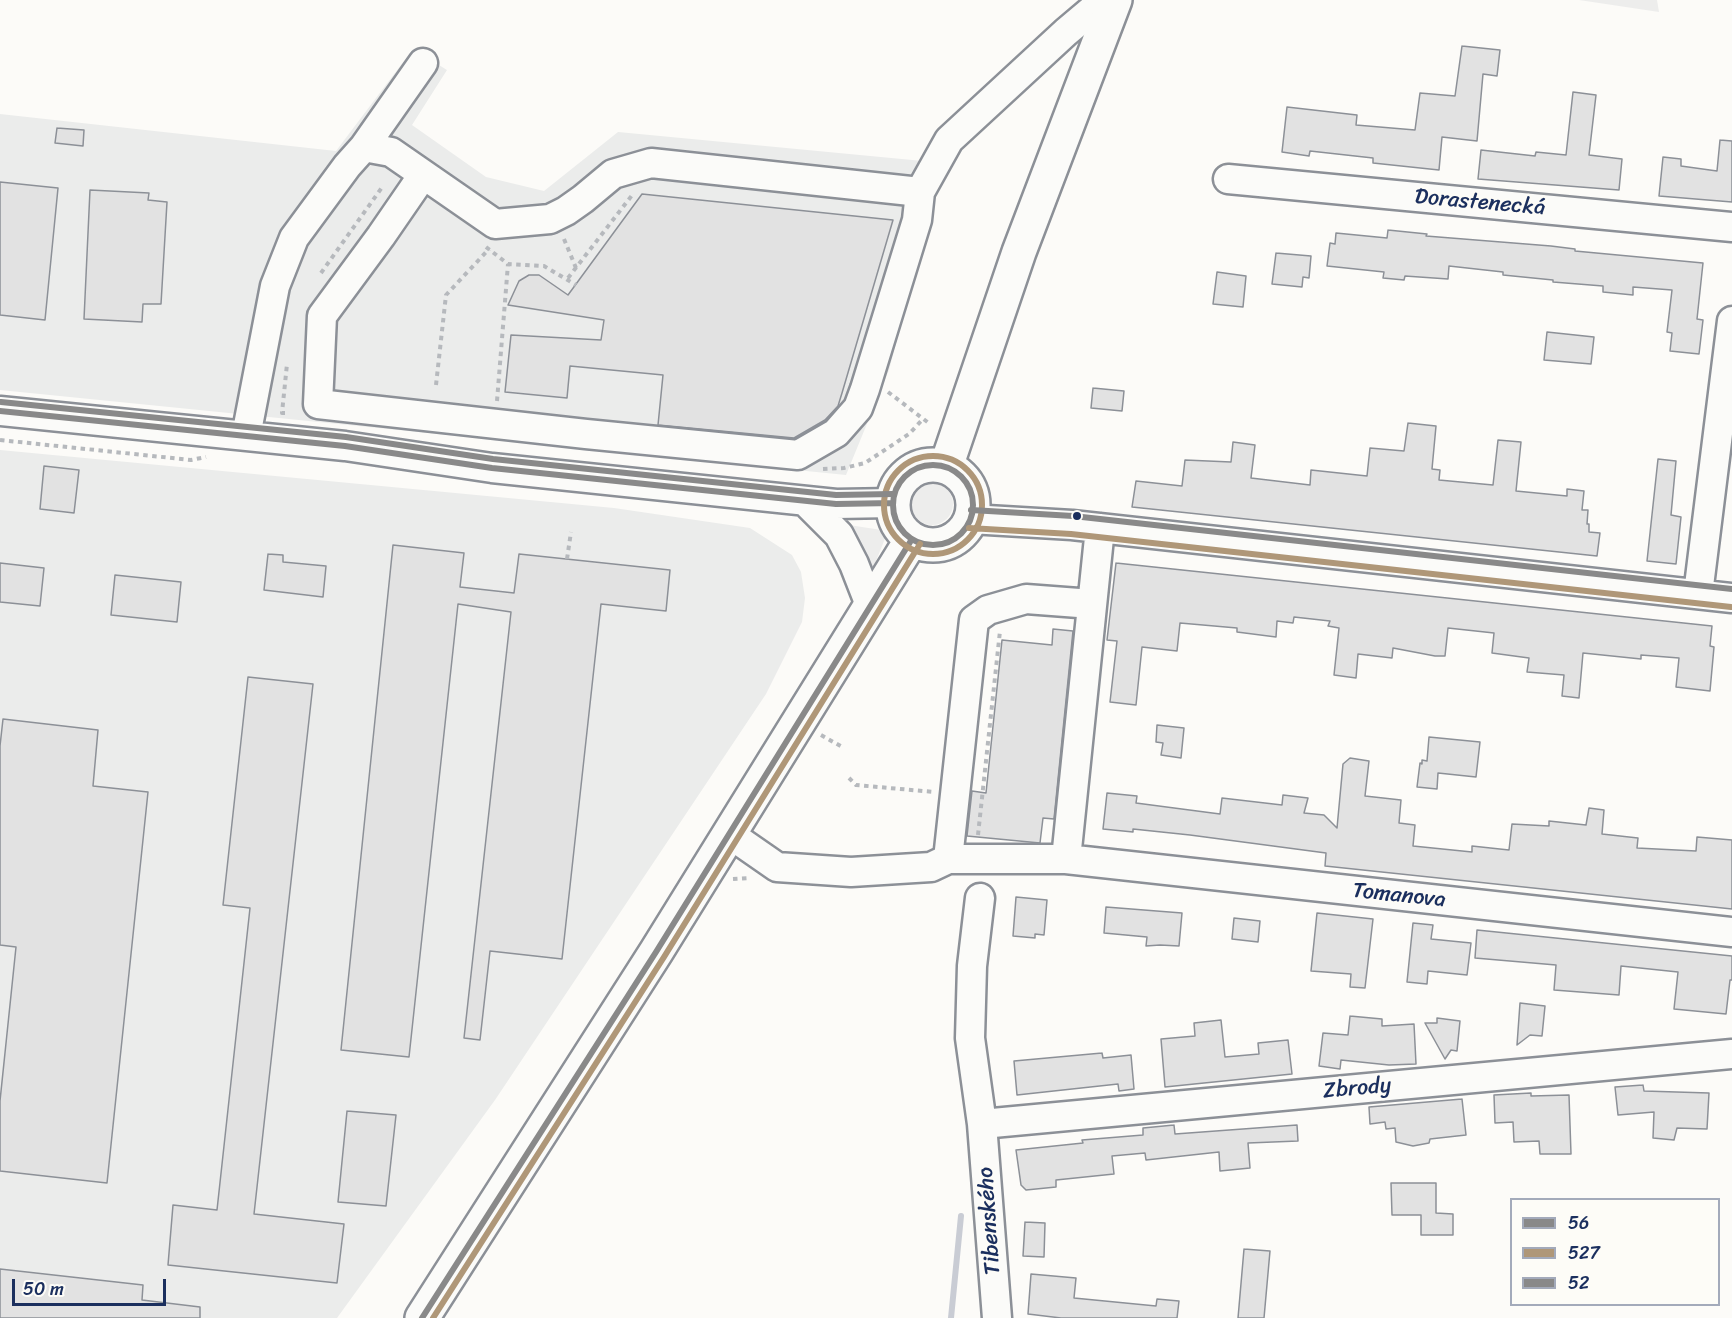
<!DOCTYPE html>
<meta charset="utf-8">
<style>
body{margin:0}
#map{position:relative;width:1732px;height:1318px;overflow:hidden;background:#fcfbf8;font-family:Sriracha,sans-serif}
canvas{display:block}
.legend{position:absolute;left:1510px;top:1198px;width:210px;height:108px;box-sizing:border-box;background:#fdfcf7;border:2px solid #a3aaba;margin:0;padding:8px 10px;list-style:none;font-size:18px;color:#1b2f5e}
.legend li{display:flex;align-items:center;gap:12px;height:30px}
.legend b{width:30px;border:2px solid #a3aaba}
.scale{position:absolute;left:12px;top:1279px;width:154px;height:27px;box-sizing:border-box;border:3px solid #1b2f5e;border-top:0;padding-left:8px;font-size:18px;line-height:21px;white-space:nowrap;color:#1b2f5e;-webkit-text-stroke:4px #fdfcf7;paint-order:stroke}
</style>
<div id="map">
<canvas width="1732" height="1318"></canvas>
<ul class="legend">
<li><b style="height:8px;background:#898989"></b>56</li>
<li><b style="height:8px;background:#af9778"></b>527</li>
<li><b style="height:8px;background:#898989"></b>52</li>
</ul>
<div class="scale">50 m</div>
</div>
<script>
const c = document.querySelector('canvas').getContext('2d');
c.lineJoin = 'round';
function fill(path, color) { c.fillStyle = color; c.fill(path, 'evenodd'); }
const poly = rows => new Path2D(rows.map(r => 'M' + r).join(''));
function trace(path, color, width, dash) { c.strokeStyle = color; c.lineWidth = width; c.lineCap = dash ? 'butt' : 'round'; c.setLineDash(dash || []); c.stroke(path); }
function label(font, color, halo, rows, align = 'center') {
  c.font = font + ' Sriracha,sans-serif'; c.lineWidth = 4.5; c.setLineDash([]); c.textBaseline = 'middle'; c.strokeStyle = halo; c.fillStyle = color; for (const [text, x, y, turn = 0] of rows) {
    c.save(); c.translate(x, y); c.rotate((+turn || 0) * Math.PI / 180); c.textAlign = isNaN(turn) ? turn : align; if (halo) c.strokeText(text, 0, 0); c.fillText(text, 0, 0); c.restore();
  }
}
const built = poly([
 [413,49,447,70,412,125,486,177,544,191,618,132,944,163,889,370,846,475,0,390,0,114,336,151],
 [0,450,614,508,750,528,792,555,801,572,805,598,802,622,766,694,495,1100,337,1318,0,1318]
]);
const green = poly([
 [1579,0,1657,0,1659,12],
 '911 504a21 21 0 1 1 42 0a21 21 0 1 1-42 0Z',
 [849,525,888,531,872,571,869,561]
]);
const stream = poly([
 [951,1318,961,1216]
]);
const building = poly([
 [1462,46,1500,50,1497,76,1483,74,1477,141,1442,137,1439,170,1373,163,1373,158,1310,151,1309,156,1282,152,1287,107,1357,115,1356,125,1415,130,1420,93,1455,96,1462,46],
 [1573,92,1596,95,1589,155,1622,159,1619,190,1478,179,1481,150,1535,156,1536,152,1566,155,1573,92],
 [57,128,84,130,83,146,55,143,57,128],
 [1720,140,1732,141,1732,202,1659,196,1663,157,1681,159,1681,166,1717,171,1720,140],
 [0,182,58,188,45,320,0,315,0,182],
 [90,190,149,193,148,200,167,202,161,304,143,304,142,322,84,319,90,190],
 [642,194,893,220,842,393,838,406,825,420,794,438,658,425,663,375,570,366,567,398,505,392,511,335,601,340,604,320,508,305,519,281,529,275,539,275,568,295,642,194],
 [1388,230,1427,234,1426,236,1551,246,1575,249,1575,251,1703,263,1697,319,1703,320,1699,354,1670,351,1672,333,1667,332,1672,290,1633,287,1633,295,1603,292,1603,286,1553,282,1553,280,1503,275,1503,272,1449,266,1448,279,1405,276,1404,280,1383,278,1384,272,1327,266,1330,243,1335,244,1336,233,1387,238,1388,230],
 [1276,253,1311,256,1309,278,1303,277,1302,287,1272,284,1276,253],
 [1217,272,1246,276,1243,307,1213,304,1217,272],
 [1547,332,1594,337,1591,364,1544,360,1547,332],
 [1093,388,1124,391,1122,411,1091,408,1093,388],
 [1408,423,1436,426,1432,469,1440,470,1439,480,1493,485,1498,440,1521,442,1516,491,1567,496,1567,489,1584,491,1582,510,1588,510,1587,524,1589,524,1589,532,1600,533,1597,556,1132,507,1136,481,1182,486,1185,460,1231,462,1233,442,1255,445,1251,478,1310,485,1311,470,1367,476,1370,448,1404,451,1408,423],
 [1658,459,1676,461,1671,515,1681,517,1676,564,1647,561,1658,459],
 [44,466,79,470,74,513,40,509,44,466],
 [393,545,464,553,460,587,514,593,519,554,670,570,666,611,601,604,562,959,490,951,480,1040,464,1038,511,612,458,604,409,1057,341,1050,393,545],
 [268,554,283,555,283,562,326,566,323,597,264,590,268,554],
 [0,563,44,568,40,606,0,602,0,563],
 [1116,563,1712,626,1710,646,1714,647,1710,691,1676,687,1679,658,1641,655,1641,659,1583,653,1579,698,1562,696,1564,675,1527,672,1529,658,1492,653,1494,633,1448,628,1445,656,1435,656,1393,648,1392,658,1358,654,1356,678,1334,675,1339,628,1328,626,1330,621,1294,617,1293,623,1277,621,1276,637,1237,632,1237,628,1180,623,1177,651,1142,647,1136,705,1110,702,1117,641,1107,640,1116,563],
 [115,575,181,582,177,622,111,615,115,575],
 [1053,629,1073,631,1054,819,1043,818,1040,843,967,836,972,791,986,793,1002,640,1052,645,1053,629],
 [248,677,313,684,254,1214,344,1224,337,1283,168,1265,173,1205,217,1210,250,908,223,905,248,677],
 [3,719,98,730,93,786,148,792,107,1183,0,1171,0,1101,16,947,0,945,0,746,3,719],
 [1157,725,1184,728,1181,758,1161,755,1163,743,1156,742,1157,725],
 [1429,737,1480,742,1476,777,1438,773,1437,789,1417,787,1420,763,1422,764,1422,760,1427,761,1429,737],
 [1350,758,1369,761,1365,796,1401,800,1399,823,1415,825,1413,846,1472,852,1472,846,1509,850,1512,824,1549,826,1549,821,1586,825,1589,808,1604,810,1602,834,1638,838,1637,848,1696,851,1697,837,1732,840,1732,909,1325,866,1326,853,1190,835,1133,829,1133,832,1103,829,1107,793,1137,796,1136,803,1220,814,1222,798,1282,805,1283,795,1308,798,1304,813,1324,815,1337,828,1343,764,1350,758],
 [1016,897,1047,900,1044,935,1035,934,1035,938,1013,936,1016,897],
 [1106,907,1182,913,1179,946,1160,945,1146,946,1147,937,1104,933,1106,907],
 [1317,913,1373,919,1365,988,1350,987,1351,974,1311,971,1317,913],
 [1234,918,1260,921,1258,942,1232,939,1234,918],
 [1413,923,1433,925,1431,939,1471,943,1467,975,1428,971,1427,984,1407,982,1413,923],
 [1477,930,1732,956,1732,980,1730,980,1726,1014,1674,1009,1678,972,1621,966,1619,995,1554,990,1556,965,1475,958,1477,930],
 [1520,1003,1545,1006,1542,1036,1530,1035,1517,1045,1520,1003],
 [1350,1016,1382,1019,1382,1026,1414,1024,1416,1064,1389,1065,1341,1060,1340,1069,1319,1066,1323,1033,1348,1035,1350,1016],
 [1437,1018,1460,1021,1457,1051,1451,1050,1445,1059,1425,1023,1437,1023,1437,1018],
 [1221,1020,1225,1057,1259,1054,1258,1043,1288,1040,1292,1074,1165,1087,1161,1039,1195,1036,1194,1023,1221,1020],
 [1102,1053,1103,1058,1131,1055,1134,1089,1119,1091,1118,1084,1017,1095,1014,1061,1102,1053],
 [1643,1085,1644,1091,1709,1093,1707,1129,1677,1128,1674,1140,1653,1138,1654,1112,1618,1115,1615,1087,1643,1085],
 [1531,1093,1531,1096,1569,1095,1571,1154,1540,1154,1539,1141,1514,1142,1513,1122,1495,1123,1494,1095,1531,1093],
 [1462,1099,1466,1135,1430,1139,1429,1143,1413,1146,1396,1142,1395,1128,1386,1129,1385,1122,1370,1124,1369,1107,1462,1099],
 [347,1111,396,1115,386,1206,338,1202,347,1111],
 [1174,1125,1175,1134,1297,1125,1298,1141,1248,1143,1250,1168,1220,1171,1219,1152,1146,1160,1145,1153,1112,1156,1114,1174,1056,1180,1056,1187,1026,1190,1021,1185,1016,1150,1083,1143,1082,1140,1143,1135,1143,1128,1174,1125],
 [1391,1183,1436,1183,1436,1213,1453,1214,1453,1235,1421,1235,1421,1215,1392,1215,1391,1183],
 [1025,1222,1045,1223,1044,1257,1023,1256,1025,1222],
 [1244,1249,1270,1251,1264,1318,1238,1318,1244,1249],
 [0,1269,143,1285,142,1300,200,1307,200,1318,0,1318,0,1269],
 [1031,1274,1076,1278,1074,1298,1156,1306,1157,1299,1179,1301,1177,1318,1061,1318,1028,1314,1031,1274]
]);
const path = poly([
 [564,239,576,268],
 [486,247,508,264,544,266,576,285],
 [321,273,383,186],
 [568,278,633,194],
 [436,385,446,295,489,249],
 [888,392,930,424],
 [497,401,508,264],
 [285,413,282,413,287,364],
 [0,440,191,460,206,457],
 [823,469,844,468,865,463,909,434,923,419],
 [567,559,571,532],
 [821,735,844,748],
 [849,778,856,785,934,792],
 [978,835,1000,631],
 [733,879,750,878]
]);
const minor = poly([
 [364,147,423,63],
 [423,175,381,236,322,316,318,404,586,434,798,455,836,433,858,408,865,389,917,220,920,192,949,140,1066,32,1104,0],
 [1228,179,1732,227],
 [0,411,345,446,492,468,836,504,893,503],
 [246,436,275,286,294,238,347,166,364,147,391,152,495,224,550,219,566,211,583,199,613,174,651,163,920,192],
 [805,501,839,535,854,564,870,605],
 [970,519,1072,525,1732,598],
 [1698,594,1732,321],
 [728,833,777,867,851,872,931,867,948,859,974,620,988,610,1026,599,1092,604],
 [948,859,1066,859,1732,932],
 [1066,859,1100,528],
 [980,898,972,966,970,1038,982,1124,997,1318],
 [982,1124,1732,1054]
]);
const major = poly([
 '893 505a40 40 0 1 1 80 0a40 40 0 1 1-80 0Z',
 [946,467,1019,252,1115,0],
 [422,1318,656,952,912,539]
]);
const bus1 = poly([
 [0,411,345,446,492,468,836,504,893,503],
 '893 505a40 40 0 1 1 80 0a40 40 0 1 1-80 0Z',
 [422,1318,656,952,912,539]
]);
const bus2 = poly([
 '884 505a49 49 0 1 1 98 0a49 49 0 1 1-98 0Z',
 [969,528,1071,534,1731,607],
 [433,1318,664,957,920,544]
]);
const bus3 = poly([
 [1,402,346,437,493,459,836,495,893,494],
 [971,510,1073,516,1732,589]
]);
const markers = [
 [1077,516,5,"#1b2f5e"]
];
const streetNames = [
 ["Dorastenecká",1480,203,5],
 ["Tomanova",1399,896,6],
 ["Zbrody",1357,1089,-5],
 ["Tibenského",990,1221,-94]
];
fill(built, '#ebeceb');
fill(green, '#ededec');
trace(stream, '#c9ccd4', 6);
fill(building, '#e2e2e2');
trace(building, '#8c9097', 1.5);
trace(minor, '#8c9097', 33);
trace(major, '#8c9097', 38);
trace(path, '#b6b9bd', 4, [4.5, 4.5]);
trace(minor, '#fbfbf9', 28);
trace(major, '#fbfbf9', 33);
trace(bus1, '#898989', 6);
trace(bus2, '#af9778', 6);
trace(bus3, '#898989', 6);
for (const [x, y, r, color] of markers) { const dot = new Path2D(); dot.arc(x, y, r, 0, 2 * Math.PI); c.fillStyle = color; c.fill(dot); trace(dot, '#fdfcf7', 2); }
label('22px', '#1b2f5e', '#fdfcf7', streetNames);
</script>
